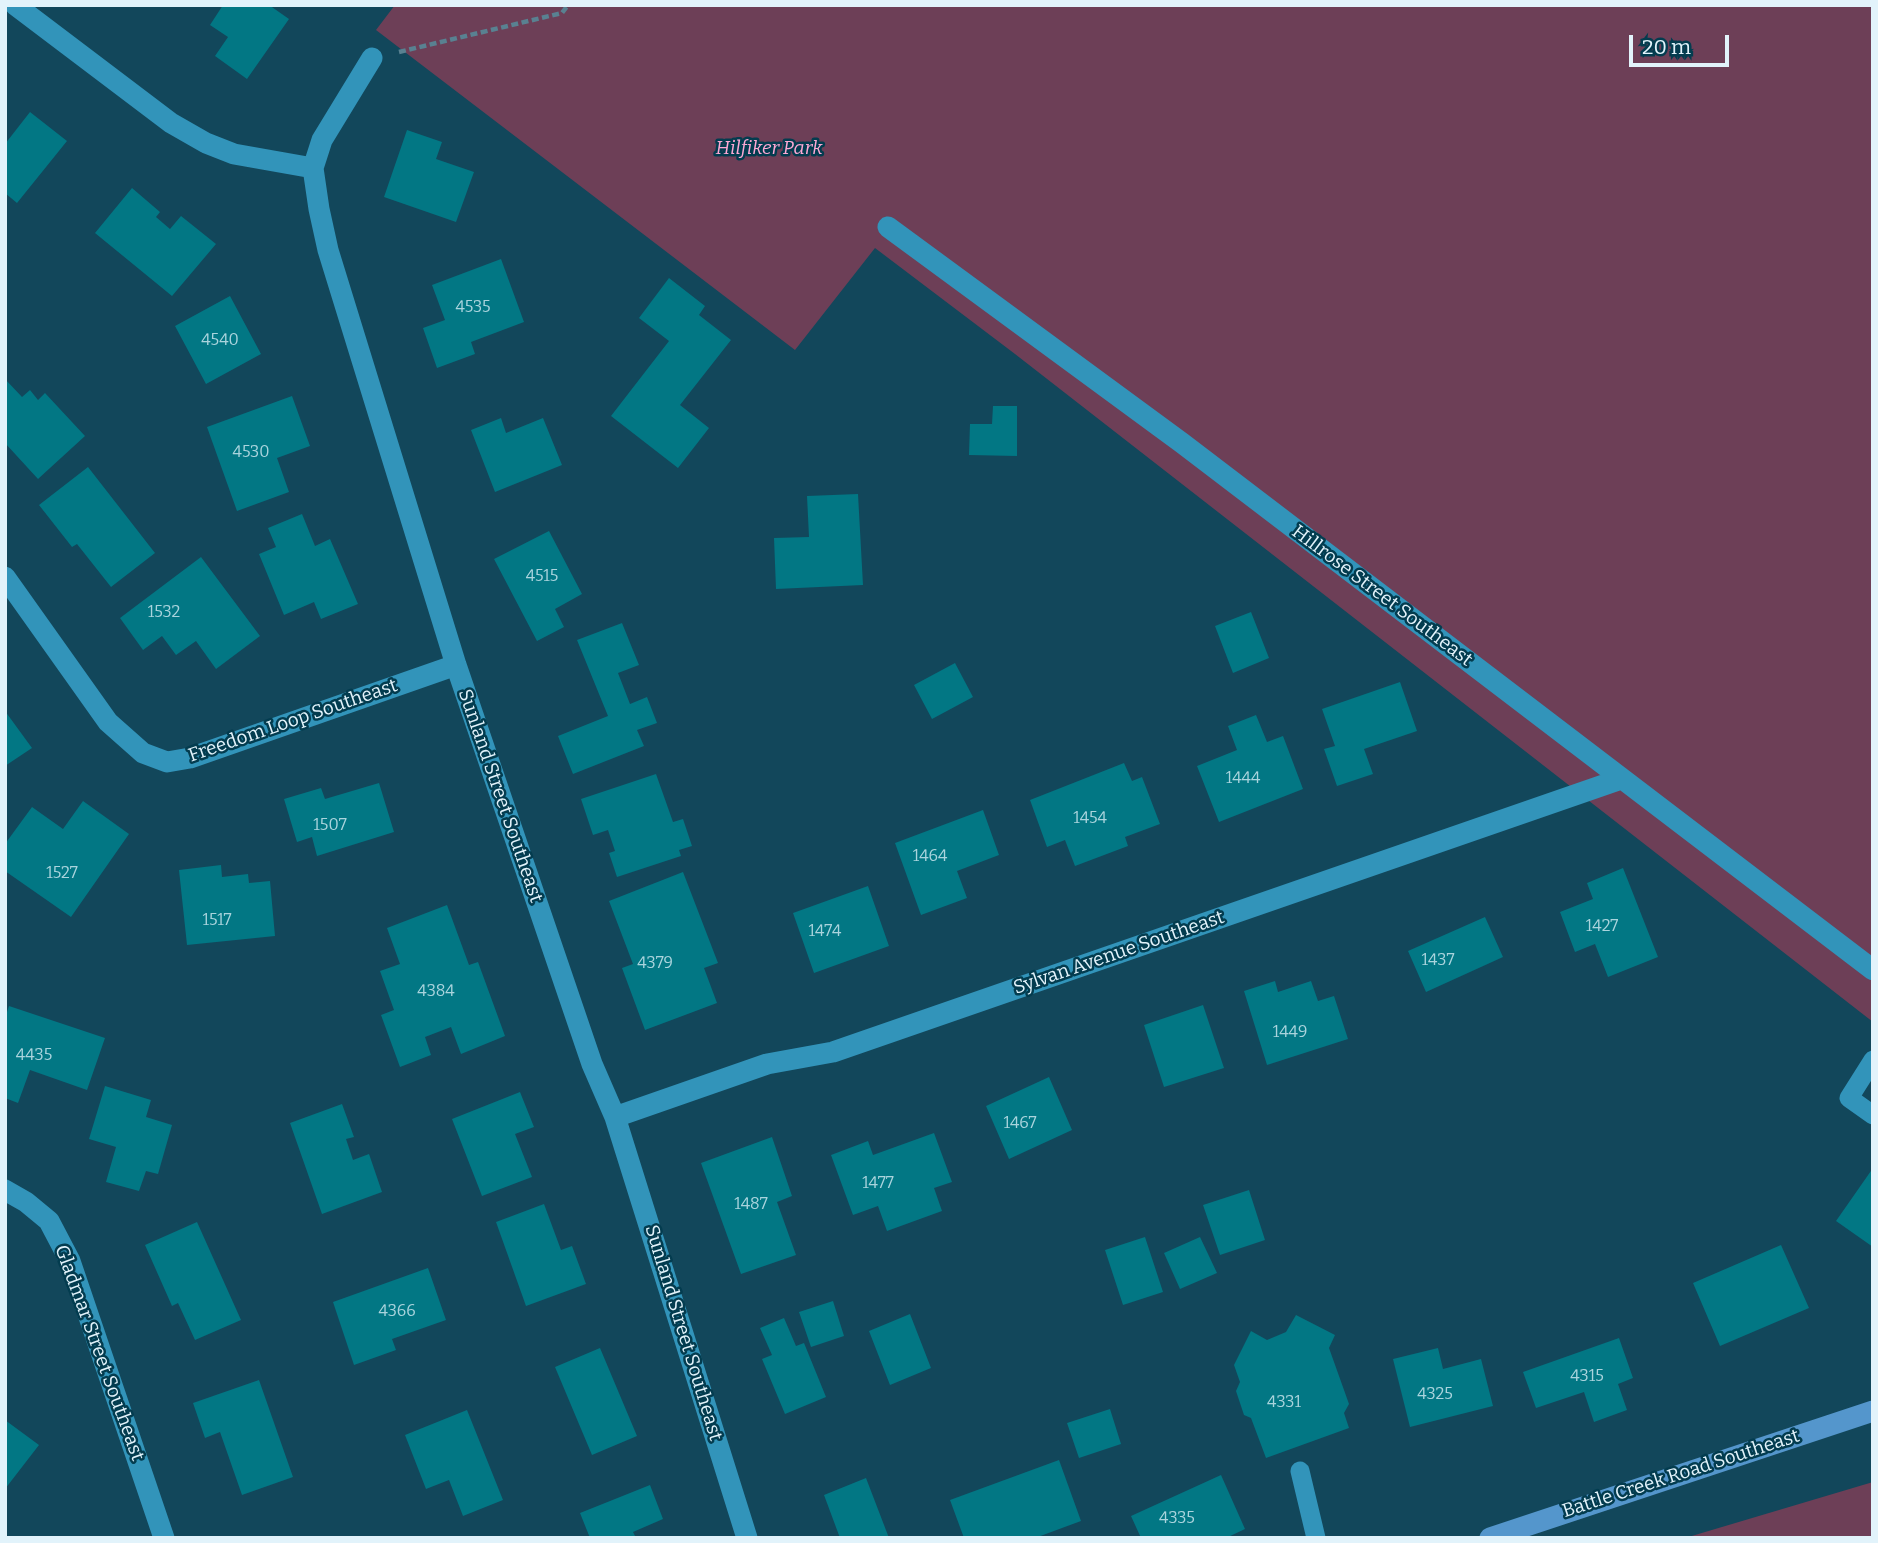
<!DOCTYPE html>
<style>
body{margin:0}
#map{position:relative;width:1878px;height:1543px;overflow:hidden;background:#12475b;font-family:Bitter,serif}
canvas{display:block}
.frame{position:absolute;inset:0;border:7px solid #e2f3fb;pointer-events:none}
.scale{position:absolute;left:1629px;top:35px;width:100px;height:32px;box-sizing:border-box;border:4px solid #e2f3fb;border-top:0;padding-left:9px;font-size:21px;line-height:24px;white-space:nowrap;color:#e2f3fb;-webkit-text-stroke:5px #033c4f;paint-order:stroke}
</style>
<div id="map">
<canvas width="1878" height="1543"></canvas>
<div class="frame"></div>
<div class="scale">20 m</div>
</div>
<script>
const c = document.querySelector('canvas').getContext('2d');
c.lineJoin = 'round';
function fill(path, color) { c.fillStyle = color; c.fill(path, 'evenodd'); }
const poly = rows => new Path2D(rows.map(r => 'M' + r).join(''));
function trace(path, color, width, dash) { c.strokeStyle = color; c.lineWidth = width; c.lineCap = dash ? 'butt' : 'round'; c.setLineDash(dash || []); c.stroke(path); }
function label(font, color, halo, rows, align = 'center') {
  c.font = font + ' Bitter,serif'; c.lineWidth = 5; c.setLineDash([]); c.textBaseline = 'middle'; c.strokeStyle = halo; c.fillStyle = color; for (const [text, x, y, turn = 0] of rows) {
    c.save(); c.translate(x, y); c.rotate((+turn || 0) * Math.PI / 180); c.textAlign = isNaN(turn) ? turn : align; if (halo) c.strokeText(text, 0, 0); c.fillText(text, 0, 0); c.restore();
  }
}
const green = poly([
 [395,5,1873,5,1873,1022,1015,354,875,248,795,350,376,30],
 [1873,1482,1873,1538,1685,1538]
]);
const building = poly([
 [223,5,269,5,289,19,247,79,215,56,228,37,210,25],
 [30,112,67,141,17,203,5,193,5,144],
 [407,130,442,142,436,159,474,172,456,222,384,197],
 [132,188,160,212,156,217,170,229,181,216,216,244,172,296,95,233],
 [501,259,524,322,471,342,475,354,437,368,423,328,445,320,432,285],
 [669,278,705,306,699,315,731,340,680,405,709,428,678,468,611,416,669,341,639,318],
 [230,296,261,354,206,384,175,326],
 [5,379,22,397,30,390,38,400,45,393,85,436,38,479,5,443],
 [292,396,310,446,277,458,289,492,237,511,207,427],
 [993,406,1017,406,1017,456,969,455,970,424,992,424],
 [501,418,506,433,543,418,562,465,495,492,471,430],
 [88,467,155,553,111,587,77,544,72,547,39,505],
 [858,494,863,585,776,589,774,538,809,537,807,496],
 [302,514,315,546,330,539,358,604,321,619,314,602,284,615,259,554,276,547,268,528],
 [549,531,582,594,555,609,564,627,537,641,494,559],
 [201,557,260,636,216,669,196,641,176,655,162,636,143,650,120,618],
 [1251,612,1269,658,1233,673,1215,626],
 [622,623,639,665,618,673,630,704,647,697,657,723,637,730,644,746,573,774,558,736,608,716,577,640],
 [955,663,973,697,932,719,914,685],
 [1400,682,1417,731,1364,749,1373,774,1337,786,1324,749,1335,746,1322,709],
 [5,711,32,748,5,766],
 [1256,715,1267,742,1283,736,1303,789,1219,822,1197,766,1237,750,1228,726],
 [1124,763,1132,781,1142,777,1160,824,1125,837,1128,846,1075,866,1065,840,1047,847,1030,800],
 [656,774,673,822,683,819,692,846,679,850,681,856,617,877,609,853,615,851,608,830,593,835,581,799],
 [379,783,394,832,317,856,312,837,297,842,284,799,321,788,325,799],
 [83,801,129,834,71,917,5,871,5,844,32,807,63,829],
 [983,810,999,855,957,871,967,898,921,915,895,843],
 [221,865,222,877,248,874,249,883,270,881,275,936,187,945,179,870],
 [1623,868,1658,957,1608,977,1595,944,1575,952,1560,912,1593,899,1587,883],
 [683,872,718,963,704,968,717,1003,645,1030,622,968,633,964,609,901],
 [868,886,889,946,814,973,793,913],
 [447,905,469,965,478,962,505,1036,461,1054,451,1027,425,1037,431,1055,400,1067,381,1015,394,1010,380,971,400,964,387,928],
 [1485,917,1503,957,1426,992,1408,951],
 [1275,981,1278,992,1311,981,1318,1001,1334,996,1348,1039,1267,1065,1244,991],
 [1203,1005,1224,1068,1164,1087,1144,1025],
 [9,1006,105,1038,87,1090,30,1070,18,1103,5,1098,5,1018],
 [1049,1077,1072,1130,1009,1159,986,1106],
 [105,1086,151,1100,146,1117,172,1125,158,1174,146,1171,139,1191,106,1182,116,1147,89,1139],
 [520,1092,534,1127,515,1134,532,1177,482,1196,452,1119],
 [342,1104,354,1137,346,1139,353,1160,369,1154,382,1192,322,1214,290,1123],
 [934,1133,952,1182,934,1188,942,1211,887,1231,878,1206,853,1215,831,1155,868,1141,873,1155],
 [772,1137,792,1196,777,1202,796,1255,741,1274,701,1163],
 [1873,1168,1873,1247,1836,1221],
 [1249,1190,1265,1240,1220,1255,1203,1205],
 [544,1204,561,1250,572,1246,586,1284,526,1306,496,1222],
 [197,1222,241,1320,195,1340,178,1303,172,1306,145,1245],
 [1145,1237,1163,1292,1123,1305,1105,1250],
 [1200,1237,1217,1273,1180,1289,1164,1253],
 [1781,1245,1809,1308,1720,1346,1693,1283],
 [428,1268,446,1320,392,1339,396,1350,354,1365,333,1302],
 [833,1301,844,1336,811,1347,799,1312],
 [910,1314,931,1368,890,1385,869,1331],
 [1296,1315,1335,1335,1329,1348,1349,1404,1344,1413,1349,1428,1266,1458,1251,1418,1244,1415,1236,1391,1240,1382,1234,1365,1251,1331,1267,1340,1286,1332],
 [784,1318,796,1346,804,1343,826,1397,785,1414,762,1359,772,1355,760,1328],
 [1619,1338,1633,1378,1618,1384,1627,1410,1594,1422,1584,1392,1536,1408,1523,1372],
 [600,1348,637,1436,592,1455,555,1367],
 [1438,1348,1443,1369,1481,1359,1493,1406,1410,1427,1393,1359],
 [259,1380,293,1477,242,1495,220,1432,205,1438,193,1403],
 [1110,1409,1121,1444,1079,1458,1067,1423],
 [467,1410,503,1500,463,1516,449,1480,426,1489,405,1435],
 [5,1420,39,1445,5,1489],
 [1059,1460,1081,1521,1035,1538,964,1538,950,1500],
 [1221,1475,1245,1529,1226,1538,1141,1538,1131,1516],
 [866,1478,889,1538,840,1538,824,1495],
 [650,1485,663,1519,633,1532,636,1538,590,1538,580,1513]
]);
const path = poly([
 [399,52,562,13,568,5]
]);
const lane = poly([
 [1873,1060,1849,1098,1873,1115],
 [1300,1471,1316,1538]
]);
const street = poly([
 [15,5,171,123,206,143,234,154,313,168],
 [372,58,322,140,313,168,319,209,328,250,456,665,592,1064,615,1117,747,1538],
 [888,227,1182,443,1873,970],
 [5,577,108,722,143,753,167,762,190,758,456,665],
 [615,1117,767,1064,833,1052,1621,779],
 [5,1190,26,1202,49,1221,70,1261,164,1538]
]);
const secondary = poly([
 [1490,1538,1873,1411]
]);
const numberNames = [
 ["4535",473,308],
 ["4540",220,341],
 ["4530",251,453],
 ["4515",542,577],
 ["1532",164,613],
 ["1444",1243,779],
 ["1454",1090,819],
 ["1507",330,826],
 ["1464",930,857],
 ["1527",62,874],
 ["1517",217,921],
 ["1427",1602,927],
 ["1474",825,932],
 ["1437",1438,961],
 ["4379",655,964],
 ["4384",436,992],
 ["1449",1290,1033],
 ["4435",34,1056],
 ["1467",1020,1124],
 ["1477",878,1184],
 ["1487",751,1205],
 ["4366",397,1312],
 ["4315",1587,1377],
 ["4325",1435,1395],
 ["4331",1284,1403],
 ["4335",1177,1519]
];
const parkNames = [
 ["Hilfiker Park",769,149]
];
const streetNames = [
 ["Hillrose Street Southeast",1382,596,37],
 ["Freedom Loop Southeast",293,721,-19],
 ["Sunland Street Southeast",500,796,71],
 ["Sylvan Avenue Southeast",1119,953,-19],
 ["Sunland Street Southeast",683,1333,73],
 ["Gladmar Street Southeast",99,1353,70],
 ["Battle Creek Road Southeast",1681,1474,-18]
];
fill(green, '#6d3f57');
fill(building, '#027784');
trace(path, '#598191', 4.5, [7, 3.5]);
trace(lane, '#3294ba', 19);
trace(street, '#3294ba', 21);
trace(secondary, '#5496cc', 21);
label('16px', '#aad4dd', null, numberNames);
label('italic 19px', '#fea9d4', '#033c4f', parkNames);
label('19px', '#e2f3fb', '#033c4f', streetNames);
</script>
